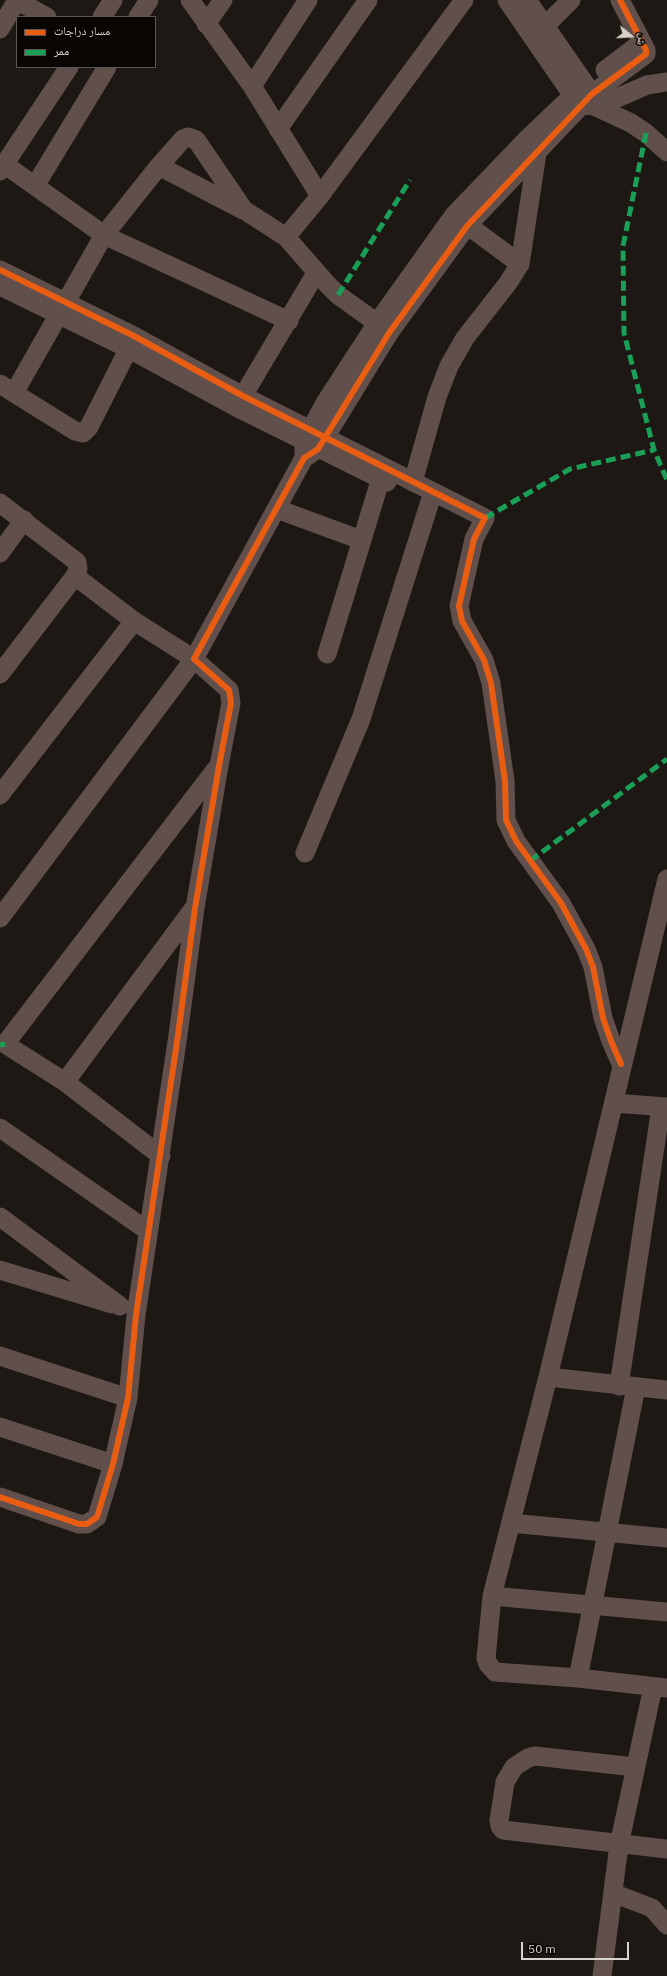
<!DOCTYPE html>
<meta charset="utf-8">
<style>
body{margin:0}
#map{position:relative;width:667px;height:1976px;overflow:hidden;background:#1d1813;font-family:"IBM Plex Sans","Noto Naskh Arabic",sans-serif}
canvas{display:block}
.legend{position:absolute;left:16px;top:16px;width:140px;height:52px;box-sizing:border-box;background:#080503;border:1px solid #5b5753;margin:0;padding:5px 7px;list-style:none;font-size:12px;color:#d8d3cc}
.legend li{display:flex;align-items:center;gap:8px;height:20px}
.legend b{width:20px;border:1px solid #5b5753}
.north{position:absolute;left:611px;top:16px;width:40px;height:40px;-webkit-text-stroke:3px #080503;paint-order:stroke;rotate:108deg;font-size:11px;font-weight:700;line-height:16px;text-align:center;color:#d8d3cc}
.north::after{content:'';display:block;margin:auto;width:14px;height:18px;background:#d8d3cc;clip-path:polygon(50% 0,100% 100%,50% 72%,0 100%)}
.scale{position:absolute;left:521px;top:1942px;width:108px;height:18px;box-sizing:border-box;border:2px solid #d8d3cc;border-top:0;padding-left:5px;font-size:12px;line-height:14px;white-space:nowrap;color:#d8d3cc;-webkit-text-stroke:3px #080503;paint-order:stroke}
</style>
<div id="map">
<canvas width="667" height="1976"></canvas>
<ul class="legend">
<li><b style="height:5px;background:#e95d12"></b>مسار دراجات</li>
<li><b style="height:5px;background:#1a9f57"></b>ممر</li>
</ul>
<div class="north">ش</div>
<div class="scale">50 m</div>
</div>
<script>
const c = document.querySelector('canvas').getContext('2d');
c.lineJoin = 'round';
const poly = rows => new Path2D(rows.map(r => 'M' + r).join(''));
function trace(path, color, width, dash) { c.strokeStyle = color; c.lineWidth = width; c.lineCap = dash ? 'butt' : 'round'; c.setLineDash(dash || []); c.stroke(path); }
const minor = poly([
 [16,0,47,17],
 [190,0,252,86,320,196],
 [507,0,580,106,592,105,631,123,646,133,667,152],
 [527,0,592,94,592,96],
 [102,17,113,0],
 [138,17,149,0],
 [206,24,223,0],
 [0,29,17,0],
 [537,34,571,0],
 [605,70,642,42],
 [252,86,308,0],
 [598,108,615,99,647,85,667,82],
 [278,129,368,0],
 [4,164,104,235,14,393,75,431,83,433,89,427,134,338],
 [159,166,243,210],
 [0,171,69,67],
 [35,186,107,67],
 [458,218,520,264],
 [286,237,327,284,338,295,377,323],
 [0,270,134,336,243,396,485,518,474,539,459,606,462,621,484,660,491,683,505,781,506,820,516,841,561,903,586,949,593,967,603,1018,611,1041,621,1064],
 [0,286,129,349,236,407,387,482],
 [289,321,104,235,159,166,183,139,188,137,196,140,199,144,244,210,286,237,320,196,464,0],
 [0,384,14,393],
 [237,406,316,273],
 [304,458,304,442,325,403,377,323,454,215,526,140,583,86],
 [413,482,437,397,449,366,465,338,508,283,520,264,537,153,535,152],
 [0,503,77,562,78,569,75,576,134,621,0,795],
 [277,509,361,540],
 [0,553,24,520],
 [327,654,384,468],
 [0,674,75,576],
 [305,853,361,719,433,492],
 [667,879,548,1377,492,1596,486,1658,488,1664,495,1672,578,1678,667,1688],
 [0,918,194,659,134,621],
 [65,1082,194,908],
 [614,1103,667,1107],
 [0,1128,148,1231],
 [161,1156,65,1082,5,1044,216,769],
 [0,1217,120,1306],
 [0,1270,112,1304],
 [0,1356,128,1398],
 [548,1377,667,1390],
 [619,1386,661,1107],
 [0,1427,113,1464],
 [0,1497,79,1524,87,1524,97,1517,113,1464,128,1398,136,1315,178,1035,195,908,219,766,231,703,229,690,194,659,304,458,318,449,389,333,467,226,592,94,646,54,646,50,620,0],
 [511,1523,667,1538],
 [492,1596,667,1612],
 [578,1678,636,1387],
 [635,1767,535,1756,528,1758,514,1767,505,1782,499,1821,500,1826,503,1830,667,1849],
 [613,1893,652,1908,667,1925],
 [602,1976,619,1845,653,1687]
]);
const quiet = poly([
 [646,133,623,246,624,333,654,450,667,480],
 [338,295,410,180],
 [485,518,570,469,654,450],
 [530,861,667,759],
 [0,1045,5,1044]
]);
const cycleway = poly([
 [0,270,134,336,243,396,485,518,474,539,459,606,462,621,484,660,491,683,505,781,506,820,516,841,561,903,586,949,593,967,603,1018,611,1041,621,1064],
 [0,1497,79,1524,87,1524,97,1517,113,1464,128,1398,136,1315,178,1035,195,908,219,766,231,703,229,690,194,659,304,458,318,449,389,333,467,226,592,94,646,54,646,50,620,0]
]);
trace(minor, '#614f4c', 19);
trace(quiet, '#1a9f57', 5, [10, 5]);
trace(cycleway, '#e95d12', 6);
</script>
